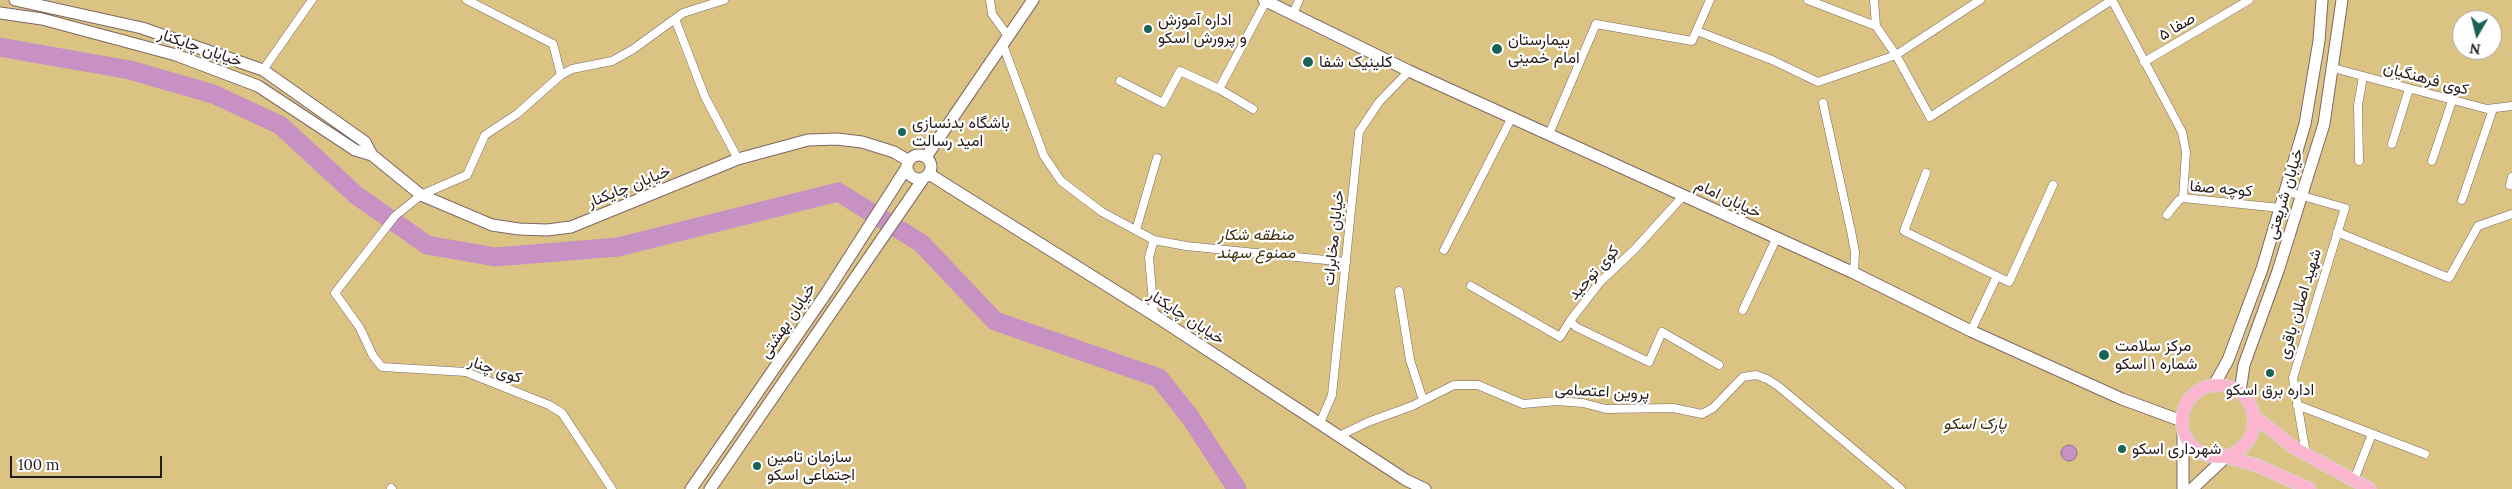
<!DOCTYPE html>
<meta charset="utf-8">
<style>
body{margin:0}
#map{position:relative;width:2512px;height:489px;overflow:hidden;background:#fff4f2;font-family:Lora,serif}
canvas{display:block}
.north{position:absolute;left:2452px;top:10px;width:50px;height:50px;box-sizing:border-box;background:#fff;border:1px solid #a8a4a3;border-radius:50%;rotate:188deg;font-size:14px;font-weight:700;line-height:20px;text-align:center;color:#251b1a}
.north::after{content:'';display:block;margin:auto;width:18px;height:22px;background:#1b6357;clip-path:polygon(50% 0,100% 100%,50% 72%,0 100%)}
.scale{position:absolute;left:10px;top:456px;width:152px;height:22px;box-sizing:border-box;border:2px solid #251b1a;border-top:0;padding-left:6px;font-size:15px;line-height:18px;white-space:nowrap;color:#251b1a;-webkit-text-stroke:4px #fff;paint-order:stroke}
</style>
<div id="map">
<canvas width="2512" height="489"></canvas>
<div class="north">N</div>
<div class="scale">100 m</div>
</div>
<script>
const c = document.querySelector('canvas').getContext('2d');
c.lineJoin = 'round';
function fill(path, color) { c.fillStyle = color; c.fill(path, 'evenodd'); }
const poly = rows => new Path2D(rows.map(r => 'M' + r).join(''));
function trace(path, color, width, dash) { c.strokeStyle = color; c.lineWidth = width; c.lineCap = dash ? 'butt' : 'round'; c.setLineDash(dash || []); c.stroke(path); }
function label(font, color, halo, rows, align = 'center') {
  c.font = font + ' Lora,Vazirmatn,serif'; c.lineWidth = 4.5; c.setLineDash([]); c.textBaseline = 'middle'; c.strokeStyle = halo; c.fillStyle = color; for (const [text, x, y, turn = 0] of rows) {
    c.save(); c.translate(x, y); c.rotate((+turn || 0) * Math.PI / 180); c.textAlign = isNaN(turn) ? turn : align; if (halo) c.strokeText(text, 0, 0); c.fillText(text, 0, 0); c.restore();
  }
}
const green = poly([
 [0,0,2512,0,2512,489,0,489],
 [2462,20,2492,20,2492,50,2462,50]
]);
const water = poly([
 '2061 453a8 8 0 1 1 16 0a8 8 0 1 1-16 0Z'
]);
const river = poly([
 [0,47,130,70,213,94,280,125,356,195,427,245,495,257,618,247,838,192,921,243,995,321,1159,378,1190,417,1237,489]
]);
const minor = poly([
 [467,0,553,44,561,75],
 [990,0,992,14,1008,36],
 [1808,0,1876,26],
 [1874,0,1876,26,1896,55,1930,117,2112,0],
 [2112,0,2182,132,2186,152,2183,198],
 [1293,14,1299,0],
 [675,19,705,97,738,159],
 [1697,31,1772,60,1818,82,1896,55,1980,0],
 [1003,45,1044,156,1061,181,1102,212,1154,240,1186,246,1346,262],
 [2144,62,2249,0],
 [2333,68,2487,109,2512,106],
 [263,70,312,0],
 [1120,81,1163,103,1180,71,1219,89,1253,109],
 [1219,89,1266,1],
 [1823,103,1851,231,1855,252,1854,273],
 [1549,134,1596,24,1692,41,1710,0],
 [2392,144,2409,89],
 [2359,161,2358,105,2363,77],
 [2432,161,2452,101],
 [1926,173,1904,231,2009,282,2053,185],
 [2510,185,2512,177],
 [2285,191,2345,208,2293,378,2306,454],
 [1683,196,1635,249,1600,282,1570,321,1576,327,1649,362,1662,332,1719,365],
 [2462,200,2493,109],
 [2167,215,2179,200,2183,198,2280,208],
 [1136,230,1157,158],
 [2337,232,2449,278,2478,226,2512,214],
 [1154,240,1149,257,1154,315],
 [1444,250,1512,117],
 [1471,286,1560,337,1570,321],
 [1399,291,1410,360,1423,400],
 [1743,310,1776,239],
 [1971,331,1997,276],
 [2297,405,2425,454],
 [1320,423,1332,395,1359,132,1379,102,1409,71],
 [1339,436,1368,422,1412,406,1454,385,1478,385,1523,404,1557,401,1583,403,1606,409,1673,408,1702,414,1713,408,1743,377,1756,375,1767,379,1778,386,1901,489],
 [2354,480,2372,434],
 [391,488,392,489],
 [612,489,562,413,549,405,466,372,382,367,373,356,360,328,335,293,395,216,421,195,467,175,485,135,517,114,561,75,572,69,612,61,632,50,683,13,724,0]
]);
const secondary = poly([
 [15,0,142,28,263,70,365,142,372,155],
 [1264,0,1409,71,1854,273,1971,331,2122,399,2182,421],
 [0,13,42,19,176,55,258,86,355,150,372,155,421,195,492,225,519,229,547,230,571,227,738,159,808,140,837,139,862,142,894,152,909,161],
 '907 167a12 12 0 1 1 24 0a12 12 0 1 1-24 0Z',
 [926,157,1033,0],
 [929,174,1154,315,1406,480,1425,489],
 [2214,385,2228,360,2262,269,2305,124,2319,41,2322,0],
 [2240,392,2244,365,2278,271,2324,124,2342,0],
 [2183,432,2183,489],
 [691,489,827,292,907,167],
 [710,489,923,179],
 [2192,489,2226,457]
]);
const primary = poly([
 '2182 421a36 36 0 1 1 72 0a36 36 0 1 1-72 0Z',
 [2254,416,2293,447,2370,489],
 [2226,457,2256,465,2310,489]
]);
const markers = [
 [1148,29,5,"#1b6357"],
 [1497,49,6,"#1b6357"],
 [1308,62,6,"#1b6357"],
 [902,132,5,"#1b6357"],
 [2104,355,6,"#1b6357"],
 [2270,373,5,"#1b6357"],
 [2122,449,5,"#1b6357"],
 [757,466,5,"#1b6357"]
];
const poiNames = [
 ["اداره آموزش",1158,20],
 ["و پرورش اسکو",1158,38],
 ["بیمارستان",1508,40],
 ["امام خمینی",1508,58],
 ["کلینیک شفا",1319,62],
 ["باشگاه بدنسازی",912,123],
 ["امید رسالت",912,141],
 ["مرکز سلامت",2115,346],
 ["شماره ۱ اسکو",2115,364],
 ["اداره برق اسکو",2270,390,"center"],
 ["شهرداری اسکو",2132,449],
 ["سازمان تامین",767,457],
 ["اجتماعی اسکو",767,475]
];
const streetNames = [
 ["صفا ۵",2177,27,-31],
 ["خیابان چایکنار",200,48,19],
 ["کوی فرهنگیان",2426,79,15],
 ["خیابان چایکنار",629,187,-22],
 ["کوچه صفا",2221,189,5],
 ["خیابان شریعتی",2285,194,-73],
 ["خیابان امام",1728,199,25],
 ["خیابان مخابرات",1334,238,-84],
 ["کوی توحید",1594,273,-48],
 ["شهید اصلان باقری",2300,304,-73],
 ["خیابان چایکنار",1186,317,33],
 ["خیابان بهشتی",788,321,-56],
 ["کوی چنار",495,370,19],
 ["پروین اعتصامی",1602,392,3]
];
const parkNames = [
 ["منطقه شکار",1256,235],
 ["ممنوع سهند",1256,253],
 ["پارک اسکو",1975,424]
];
fill(green, '#dbc383');
fill(water, '#c891c4');
trace(water, '#976e91', 1);
trace(river, '#c891c4', 19);
trace(minor, '#7e6763', 9);
trace(secondary, '#7e6763', 13);
trace(primary, '#d3d1d1', 14);
trace(minor, '#fff', 8);
trace(secondary, '#fff', 11);
trace(primary, '#fcb5ce', 12);
for (const [x, y, r, color] of markers) { const dot = new Path2D(); dot.arc(x, y, r, 0, 2 * Math.PI); c.fillStyle = color; c.fill(dot); trace(dot, '#fff', 2); }
label('16px', '#251b1a', '#fff', poiNames, 'left');
label('16px', '#251b1a', '#fff', streetNames);
label('italic 16px', '#3c3011', '#fff', parkNames);
</script>
